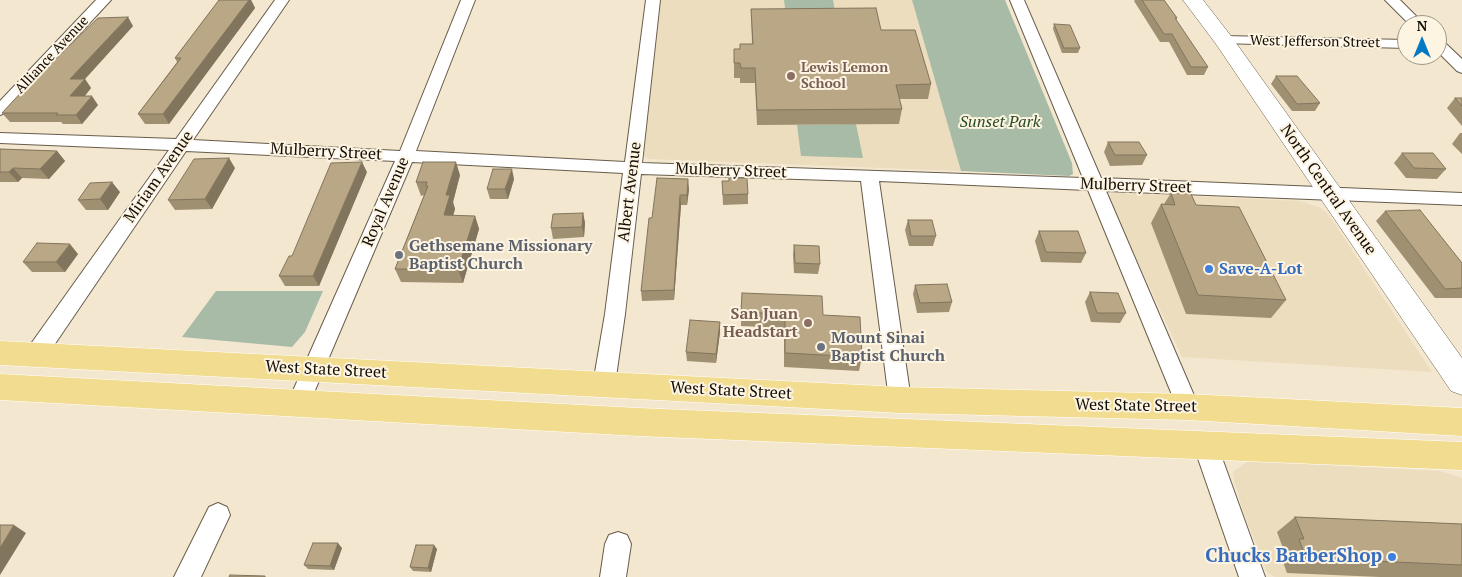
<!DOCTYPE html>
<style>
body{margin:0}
#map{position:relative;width:1462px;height:577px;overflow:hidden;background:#f3e7d0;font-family:"PT Serif",serif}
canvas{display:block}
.north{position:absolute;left:1397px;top:15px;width:50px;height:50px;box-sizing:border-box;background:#fef4e2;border:1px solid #9e978a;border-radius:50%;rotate:0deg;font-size:14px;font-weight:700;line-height:20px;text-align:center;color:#0f0b05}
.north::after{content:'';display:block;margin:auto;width:18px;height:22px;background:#0279c3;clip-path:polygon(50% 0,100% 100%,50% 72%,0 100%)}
</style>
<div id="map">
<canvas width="1462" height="577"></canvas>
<div class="north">N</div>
</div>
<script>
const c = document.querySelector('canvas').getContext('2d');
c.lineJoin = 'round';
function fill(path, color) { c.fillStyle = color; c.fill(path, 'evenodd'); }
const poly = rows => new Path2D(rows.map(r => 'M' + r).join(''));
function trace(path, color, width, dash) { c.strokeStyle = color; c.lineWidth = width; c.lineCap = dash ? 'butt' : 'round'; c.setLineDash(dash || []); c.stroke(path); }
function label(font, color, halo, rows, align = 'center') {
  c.font = font + ' "PT Serif",serif'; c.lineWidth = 4; c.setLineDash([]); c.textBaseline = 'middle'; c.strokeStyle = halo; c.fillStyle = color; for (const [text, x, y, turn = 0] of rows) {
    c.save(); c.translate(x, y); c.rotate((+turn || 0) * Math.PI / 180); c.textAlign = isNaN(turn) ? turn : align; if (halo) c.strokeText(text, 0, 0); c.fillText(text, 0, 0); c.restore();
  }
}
const built = poly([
 [657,0,912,0,961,171,649,159,644,156,641,151],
 [1118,193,1300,201,1321,208,1329,215,1432,372,1182,357,1108,197,1111,194],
 [1248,461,1440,471,1462,478,1462,577,1275,577,1267,572,1244,514,1234,481,1233,472]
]);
const green = poly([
 [784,0,833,0,837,22,787,23],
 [912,0,1005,0,1072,163,1073,174,1069,176,961,171],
 [856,124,863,158,801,156,797,125],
 [216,291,323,291,305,332,292,347,182,337]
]);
const street = poly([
 [96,0,111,0,6,113,0,115,0,101,96,0],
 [275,0,289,0,193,140,400,151,461,0,475,0,416,151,625,162,646,0,660,0,642,163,1083,178,1010,0,1024,0,1101,178,1462,193,1462,205,1106,191,1199,407,1196,414,1188,417,1180,414,1177,407,1088,190,879,181,911,400,908,407,900,409,892,407,889,400,861,181,641,174,625,314,615,384,612,390,604,393,596,390,593,384,605,314,623,173,412,162,310,402,307,409,299,411,291,409,288,402,395,161,186,151,44,360,36,363,28,360,25,354,28,348,169,150,0,143,0,133,176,139,275,0],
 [1385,0,1400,0,1425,25,1410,25,1385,0],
 [1224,36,1407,40,1407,48,1219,43,1217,40,1219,37,1224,36],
 [1437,39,1442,40,1462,59,1462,73,1457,71,1437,51,1437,39],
 [1205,434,1213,437,1217,444,1265,577,1239,577,1193,444,1197,437,1205,434],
 [218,503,227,507,230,515,201,577,174,577,209,507,218,503],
 [618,532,627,535,631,544,626,577,600,577,605,544,609,535,618,532]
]);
const secondary = poly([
 [1183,0,1203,0,1231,36,1462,358,1462,395,1451,391,1216,44,1183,0]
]);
const primary = poly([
 [0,341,900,387,1188,394,1462,408,1462,436,1188,420,900,413,0,365,0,341],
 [0,374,638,408,1462,442,1462,470,638,436,0,400,0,374]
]);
const wall = poly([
 [219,0,251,0,255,8,169,124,145,124,138,114,177,62,175,58],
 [1135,0,1164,0,1177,18,1176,21,1208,67,1204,75,1187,75,1169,42,1160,42,1134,1],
 [751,9,881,30,931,84,928,99,899,99,902,109,899,124,757,125,755,83,740,83,740,78,734,78,734,49,739,49,752,44],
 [1054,24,1080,48,1078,53,1062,53,1053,29],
 [133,26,85,79,91,88,85,96,98,105,82,124,63,124,61,122,10,122,2,113,39,75],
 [1276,76,1320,103,1315,111,1292,111,1271,84],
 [1455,98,1462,98,1462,126,1447,108],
 [1460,133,1462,133,1462,154,1452,144],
 [1108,142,1147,155,1142,165,1110,166,1104,152],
 [0,149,57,151,65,161,49,179,22,178,18,182,0,182],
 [1402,153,1446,169,1437,179,1406,178,1394,163],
 [235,168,212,209,175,210,168,200],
 [367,172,319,286,285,286,279,276,292,256],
 [460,175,453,202,455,209,453,216,475,216,479,229,463,283,401,282,395,269,424,195,421,196,416,182],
 [514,179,508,199,490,199,487,189],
 [722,181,748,194,748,204,723,205],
 [689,189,687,205,681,205,674,300,642,301,641,291,652,218],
 [120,192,108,210,86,210,78,200],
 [1171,193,1196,205,1286,300,1271,318,1186,314,1151,223,1161,204,1164,204],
 [1385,211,1462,263,1462,298,1435,298,1376,221],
 [583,213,585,223,584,237,553,239,551,228],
 [908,220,936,236,933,246,909,246,905,230],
 [1039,231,1086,253,1081,263,1041,262,1035,241],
 [794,245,820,264,818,274,794,273,793,255],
 [78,254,65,272,32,272,23,262],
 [915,285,952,302,949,312,917,313,913,294],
 [1090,292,1126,313,1120,323,1091,322,1085,302],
 [741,312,823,315,862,357,859,371,784,367,784,328,741,326],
 [720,322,720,332,716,363,687,361,686,352],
 [1295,517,1462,524,1462,577,1380,577,1287,573,1280,554,1284,551,1277,532],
 [342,548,334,570,308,569,304,565],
 [437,549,431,572,413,571,410,567]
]);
const shadedWall = poly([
 [249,0,251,0,255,8,169,124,163,114],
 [128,17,133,26,85,79,91,88,77,105,70,96,70,79],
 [92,96,98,105,82,124,76,115],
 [57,151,65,161,49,179,40,169],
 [229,158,235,168,212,209,205,199],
 [362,162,367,172,319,286,313,276],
 [456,162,460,175,453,202,455,209,449,229,444,215,446,195],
 [13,168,22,178,18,182,9,172],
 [512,169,514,179,508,199,505,189],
 [688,179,689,189,687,205,687,195],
 [112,182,120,192,108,210,100,199],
 [680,195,681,205,674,300,674,290],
 [583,213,585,223,584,237,582,227],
 [475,216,479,229,463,283,458,269],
 [70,244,78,254,65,272,56,262],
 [720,322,720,332,716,363,716,354],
 [14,525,26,533,0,575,0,548],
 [338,543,342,548,334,570,330,566],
 [434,545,437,549,431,572,428,568]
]);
const building = poly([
 [219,0,249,0,163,114,138,114,181,58,175,58,219,0],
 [1142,0,1164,0,1177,18,1175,18,1208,67,1191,67,1172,34,1164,34,1142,0],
 [876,8,881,30,915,30,931,84,896,85,902,109,757,110,755,68,741,68,740,63,734,63,734,49,740,49,740,44,753,44,751,9,876,8],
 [128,17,70,79,85,79,70,96,92,96,76,115,56,115,58,113,2,113,37,75,39,75,98,18,128,17],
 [1054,24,1070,25,1080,48,1064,48,1054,24],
 [1276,76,1297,76,1320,103,1297,104,1276,76],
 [1455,98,1462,98,1462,106,1455,98],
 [1108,142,1139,142,1147,155,1115,155,1108,142],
 [0,149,57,151,40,169,13,168,9,172,0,172,0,149],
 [1402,153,1433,153,1446,169,1414,168,1402,153],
 [229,158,205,199,168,200,194,159,229,158],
 [362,162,313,276,279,276,289,256,292,256,331,163,362,162],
 [423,162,456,162,446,195,450,195,444,215,475,216,458,269,395,269,428,186,426,186,427,182,416,182,423,162],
 [493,169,512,169,505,189,487,189,493,169],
 [657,178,688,179,687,195,680,195,674,290,641,291,649,218,652,218,657,178],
 [729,178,747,178,748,194,723,195,722,181,729,181,729,178],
 [112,182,100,199,78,200,90,183,112,182],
 [1171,193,1191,194,1196,205,1239,207,1286,300,1198,295,1161,204,1175,205,1171,193],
 [1420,210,1462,263,1462,288,1445,289,1385,211,1420,210],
 [583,213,582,227,551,228,553,214,583,213],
 [908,220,932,220,936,236,911,236,908,220],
 [1039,231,1078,231,1086,253,1046,252,1039,231],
 [37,243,70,244,56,262,23,262,37,243],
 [794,245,819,246,820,264,795,263,794,245],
 [947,284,952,302,920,303,915,285,947,284],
 [1090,292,1118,293,1126,313,1097,313,1090,292],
 [742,293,822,296,823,315,860,317,862,357,785,353,785,314,741,312,742,293],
 [690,320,720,322,716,354,686,352,690,320],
 [1295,517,1462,524,1462,565,1306,558,1299,539,1304,539,1295,517],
 [0,525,14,525,0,548,0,525],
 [313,543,338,543,330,566,304,565,313,543],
 [416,545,434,545,428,568,410,567,416,545],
 [230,575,265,576,265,577,229,577,230,575]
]);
const markers = [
 [791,76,5,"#8d6e63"],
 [399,255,5,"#6b7280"],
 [1209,269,5,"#3f7fe0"],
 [808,323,5,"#8d6e63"],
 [821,347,5,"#6b7280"],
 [1392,557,5,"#3f7fe0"]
];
const farStreetnames = [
 ["West Jefferson Street",1315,42,1],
 ["Alliance Avenue",52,55,-47]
];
const farEducationnames = [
 ["Lewis Lemon",801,68],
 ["School",801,84]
];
const parkNames = [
 ["Sunset Park",1000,122]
];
const streetNames = [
 ["Mulberry Street",326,152,3],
 ["Mulberry Street",731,171,2],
 ["Miriam Avenue",159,177,-55],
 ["Mulberry Street",1136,186,2],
 ["North Central Avenue",1328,190,55],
 ["Albert Avenue",630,192,-83],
 ["Royal Avenue",386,202,-67],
 ["West State Street",326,370,3],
 ["West State Street",731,391,3],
 ["West State Street",1136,406,1]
];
const worshipNames = [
 ["Gethsemane Missionary",409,246],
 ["Baptist Church",409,264],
 ["Mount Sinai",831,338],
 ["Baptist Church",831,356]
];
const shopNames = [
 ["Save-A-Lot",1219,269]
];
const educationNames = [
 ["San Juan",798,314],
 ["Headstart",798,332]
];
const nearShopnames = [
 ["Chucks BarberShop",1382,557]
];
fill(built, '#edddbf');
fill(green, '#a8bba6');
trace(street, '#685d4a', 2);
trace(secondary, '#685d4a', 1);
trace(primary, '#fff', 1);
fill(street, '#fff');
fill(secondary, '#fff');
fill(primary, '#f1dc8f');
fill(wall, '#9f9072');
fill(shadedWall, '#82755d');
fill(building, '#b9a785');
trace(building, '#82755d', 1);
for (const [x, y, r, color] of markers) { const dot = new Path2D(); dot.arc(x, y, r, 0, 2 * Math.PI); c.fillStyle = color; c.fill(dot); trace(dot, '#fef4e2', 2); }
label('14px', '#0f0b05', '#fef4e2', farStreetnames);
label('bold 14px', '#785e54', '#fef4e2', farEducationnames, 'left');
label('italic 16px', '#254c23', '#fef4e2', parkNames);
label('16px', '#0f0b05', '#fef4e2', streetNames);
label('bold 16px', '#5b616d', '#fef4e2', worshipNames, 'left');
label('bold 16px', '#366cbe', '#fef4e2', shopNames, 'left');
label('bold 16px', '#785e54', '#fef4e2', educationNames, 'right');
label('bold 19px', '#366cbe', '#fef4e2', nearShopnames, 'right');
</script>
